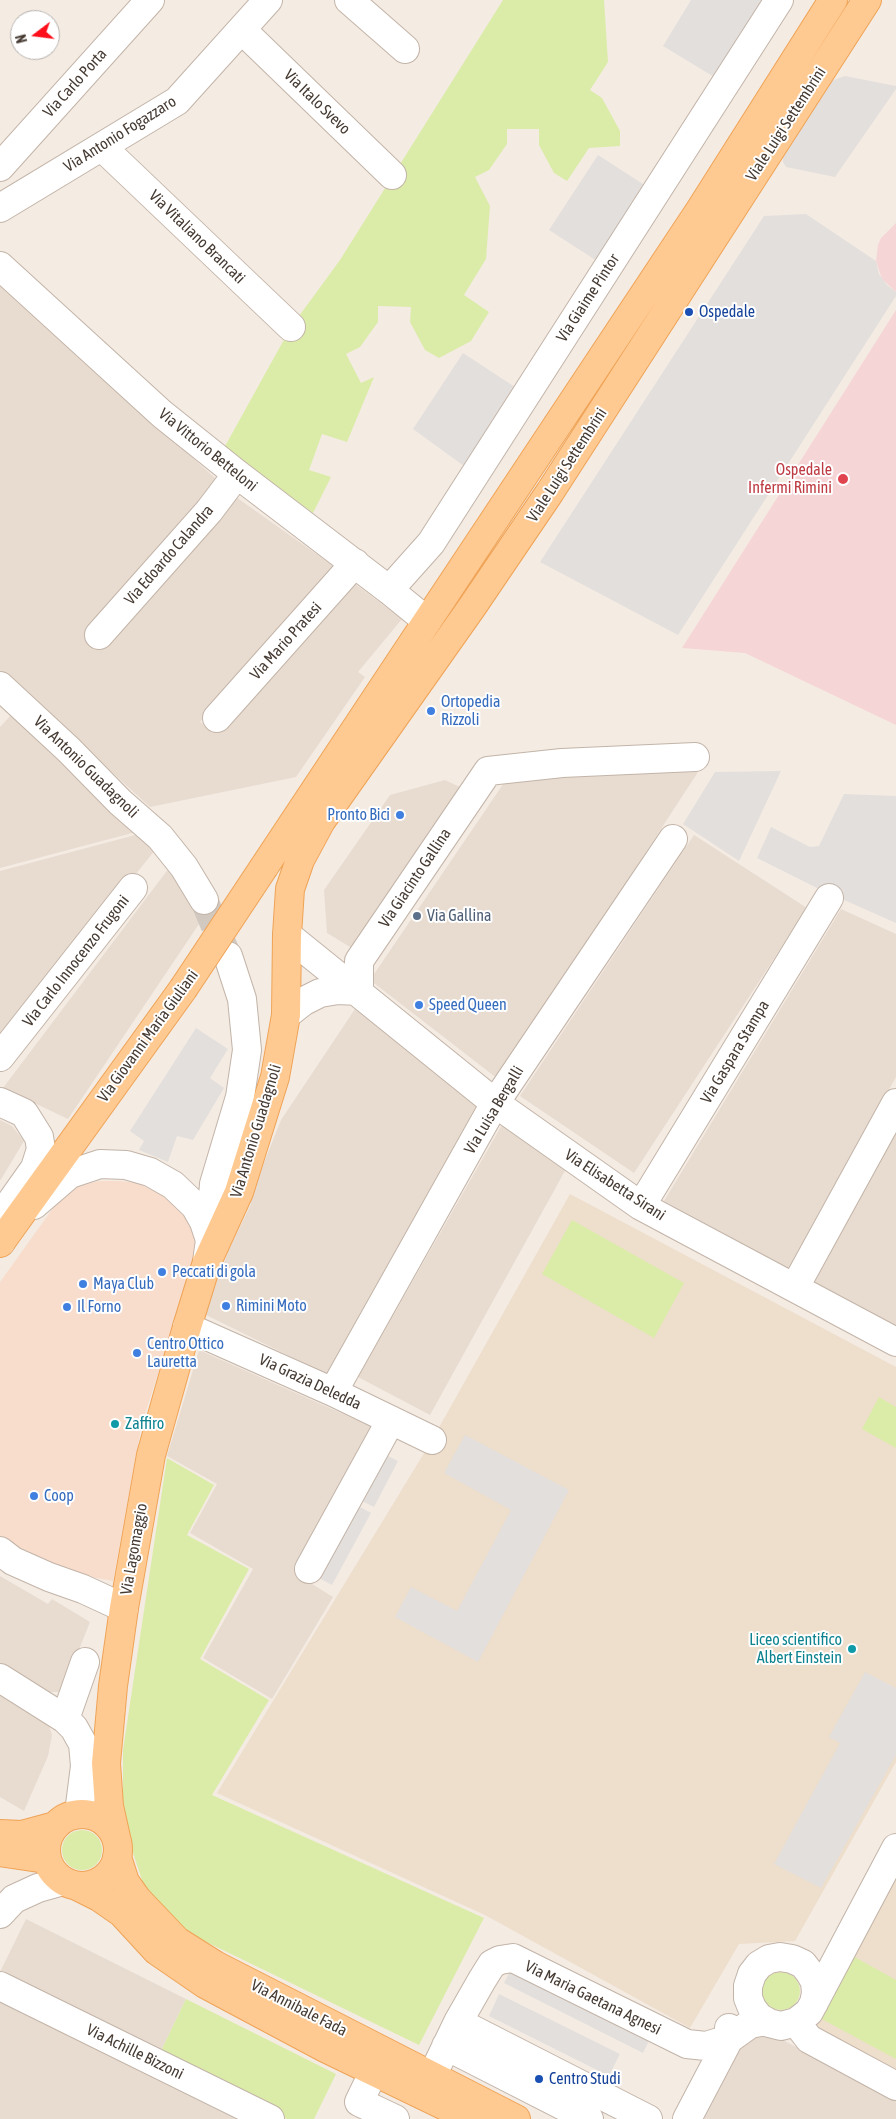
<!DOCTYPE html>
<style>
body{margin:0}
#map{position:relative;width:896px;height:2119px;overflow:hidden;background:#f4ebe3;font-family:"Asap Condensed",sans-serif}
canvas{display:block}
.north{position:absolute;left:10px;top:10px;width:50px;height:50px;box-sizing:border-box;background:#fff;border:1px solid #b5b1ad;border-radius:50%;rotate:255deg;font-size:14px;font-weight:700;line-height:20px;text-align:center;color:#463b33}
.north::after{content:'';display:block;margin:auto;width:18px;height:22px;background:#ff0f1a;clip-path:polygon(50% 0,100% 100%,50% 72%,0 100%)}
</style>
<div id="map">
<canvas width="896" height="2119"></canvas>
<div class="north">N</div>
</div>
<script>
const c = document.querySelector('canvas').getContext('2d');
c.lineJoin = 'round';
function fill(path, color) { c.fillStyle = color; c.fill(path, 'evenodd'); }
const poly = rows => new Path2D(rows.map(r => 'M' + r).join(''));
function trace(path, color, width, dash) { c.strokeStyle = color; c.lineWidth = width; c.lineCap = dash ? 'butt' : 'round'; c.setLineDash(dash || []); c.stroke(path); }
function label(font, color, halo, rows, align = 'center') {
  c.font = font + ' "Asap Condensed",sans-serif'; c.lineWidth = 4; c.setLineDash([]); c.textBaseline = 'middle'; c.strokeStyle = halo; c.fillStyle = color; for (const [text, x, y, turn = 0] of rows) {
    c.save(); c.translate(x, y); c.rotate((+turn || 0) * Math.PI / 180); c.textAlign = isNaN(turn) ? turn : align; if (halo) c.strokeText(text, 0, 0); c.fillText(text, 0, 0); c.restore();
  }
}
const residential = poly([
 [0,284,236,497,336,568,200,722,217,733,351,581,402,619,358,672,365,677,296,777,150,807,0,670],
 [12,714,136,832,0,868,0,727],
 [700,769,498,1079,370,980,508,777],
 [445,780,462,788,355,950,327,933,324,890,390,795],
 [139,834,156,849,0,1042,0,871],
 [694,835,807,908,634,1173,520,1096],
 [169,868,193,905,199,924,68,1119,3,1088],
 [841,909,896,934,896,1077,789,1269,664,1201],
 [355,1009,482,1108,330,1376,204,1314,228,1252,251,1204,251,1195,281,1120],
 [0,1120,12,1126,24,1141,0,1181],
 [503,1123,566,1169,430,1415,358,1377],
 [896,1130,896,1330,810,1283],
 [199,1350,377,1429,296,1574,333,1597,272,1699,203,1658,253,1569,190,1533,217,1484,167,1456],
 [0,1576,48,1604,52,1599,90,1622,62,1692,45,1692,0,1664],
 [0,1690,47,1719,52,1735,48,1756,24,1811,0,1797],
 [26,1919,186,1999,159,2055,0,1976,0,1972],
 [0,1994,251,2119,0,2119],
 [762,2029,896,2100,896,2119,699,2119,739,2040]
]);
const commercial = poly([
 [99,1181,120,1181,137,1183,166,1196,192,1221,196,1241,195,1260,142,1423,113,1581,58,1571,24,1556,0,1537,0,1282,61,1197,79,1186]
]);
const education = poly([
 [570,1194,896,1367,896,1762,795,1941,739,1944,690,2028,485,1915,217,1793,432,1440],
 [896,1863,896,2079,813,2027]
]);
const medical = poly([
 [896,223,896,292,882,279,876,261,878,245,881,238],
 [896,310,896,725,745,653,682,648]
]);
const green = poly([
 [503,0,604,0,608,62,590,90,602,98,620,131,620,146,589,148,567,181,554,173,539,145,539,129,507,129,507,144,489,170,475,177,490,206,486,259,464,295,489,312,471,341,439,358,425,350,410,322,411,307,378,306,378,322,360,347,346,354,361,383,374,377,347,442,322,434,309,470,331,477,313,513,224,448,291,327,340,260],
 [572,1220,684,1283,654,1338,542,1274],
 [879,1397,896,1407,896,1448,862,1429],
 [167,1458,214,1485,187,1535,249,1569,200,1659,269,1700,212,1795,484,1918,419,2045,200,1939,168,1916,143,1883,129,1841,123,1799,123,1750],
 '62 1850a20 20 0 1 1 40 0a20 20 0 1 1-40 0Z',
 [851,1955,896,1980,896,2059,818,2017],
 '762 1991a19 19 0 1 1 38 0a19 19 0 1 1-38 0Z',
 [186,1999,336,2074,314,2119,287,2119,159,2055]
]);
const parking = poly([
 [691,0,768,0,719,80,663,46],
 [845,76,896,86,896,89,835,177,786,167,783,162,783,155,831,81],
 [598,155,646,186,597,261,549,230],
 [806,214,876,261,879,274,887,285,896,292,896,296,678,635,540,562,764,216],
 [463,353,515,387,464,466,413,429],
 [781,771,739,861,683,824,715,772],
 [844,794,896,796,896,923,815,887,757,858,771,827,810,847,819,846],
 [196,1028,228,1049,210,1078,224,1088,193,1140,177,1136,168,1162,139,1150,144,1141,130,1131],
 [465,1435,569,1490,478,1662,395,1617,411,1587,457,1611,511,1510,444,1473],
 [384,1454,398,1461,374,1507,360,1500],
 [358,1506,371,1513,332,1585,319,1578],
 [865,1672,896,1688,896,1755,821,1888,774,1864,840,1743,829,1737],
 [513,1965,652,2035,643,2053,504,1983],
 [499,1994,620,2054,609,2076,489,2016]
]);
const minorTunnel = poly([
 [204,900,227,955]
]);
const minor = poly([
 [349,0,405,49],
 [242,30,392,175],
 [102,147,291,327],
 [0,167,150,0],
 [0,208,177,101,268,0],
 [0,266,162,414,237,474,389,590,427,621],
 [389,590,431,543,779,0],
 [99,635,209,511,237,474],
 [0,686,69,750,120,802,160,837,184,867,204,900],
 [217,718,355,563],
 [287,935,495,1103,641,1206,896,1342],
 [359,991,359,961,488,771,562,763,695,757],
 [286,1015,304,1001,320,993,338,990,359,991],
 [0,1057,133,888],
 [0,1102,24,1113,39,1137,41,1149,35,1168,1,1216,1,1242],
 [34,1205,70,1174,100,1164,126,1165,150,1172,173,1185,195,1206,204,1222,210,1240,207,1262],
 [641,1206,829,898],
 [210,1235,214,1184,240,1097,247,1050,242,999,228,956],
 [795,1287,896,1103],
 [187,1327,333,1392,432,1440],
 [333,1392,495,1103,673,839],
 [0,1551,13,1561,49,1577,83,1589,124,1608],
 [309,1569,391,1420],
 [0,1678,65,1719,74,1728,83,1744,85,1766,79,1813],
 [65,1719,85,1662],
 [0,1914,14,1899,38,1888,63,1881],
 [0,1986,270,2119],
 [814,2003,816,1993,815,1982,810,1973,803,1964,792,1959,780,1957,769,1959,759,1965,752,1974,748,1986,748,1998,752,2008,759,2017,769,2023,781,2026,796,2022,809,2012,896,1848],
 [458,2022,648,2119],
 [796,2022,809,2039,896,2086],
 [446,2046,589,2119],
 [374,2071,359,2102,395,2119],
 [432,2076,458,2022,482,1980,492,1964,500,1960,513,1958,687,2044,706,2046,729,2039,750,2024,766,2021],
 [687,2119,729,2039,729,2028]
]);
const major = poly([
 [264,867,700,210,833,0],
 [0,1243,183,989],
 '46 1850a36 36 0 1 1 72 0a36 36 0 1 1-72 0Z',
 [0,1834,22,1835,55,1826],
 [117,1842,109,1806,106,1763,113,1686,124,1608,151,1455,187,1327,207,1262,239,1192,275,1077,286,1015,287,935,290,889,300,860,321,821,472,607,550,492,867,0],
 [0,1852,46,1859],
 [117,1857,125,1882,137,1899,177,1941,215,1965,516,2119],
 [77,1886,99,1897,122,1913,157,1951,205,1984,325,2048,472,2119]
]);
const majorBridge = poly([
 [183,989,264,867]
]);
const markers = [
 [689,312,5,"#1a4fb4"],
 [843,479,6,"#e0444e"],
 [431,711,5,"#3f7fe0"],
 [400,815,5,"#3f7fe0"],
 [417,916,5,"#5c6f8a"],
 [419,1005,5,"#3f7fe0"],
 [162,1272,5,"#3f7fe0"],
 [83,1284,5,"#3f7fe0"],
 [226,1306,5,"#3f7fe0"],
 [67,1307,5,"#3f7fe0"],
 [137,1353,5,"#3f7fe0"],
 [115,1424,5,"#0f9aa8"],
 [34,1496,5,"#3f7fe0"],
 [852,1649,5,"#0f9aa8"],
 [539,2079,5,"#1a4fb4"]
];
const streetNames = [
 ["Via Carlo Porta",75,83,-48],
 ["Via Italo Svevo",317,102,44],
 ["Viale Luigi Settembrini",786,124,-57],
 ["Via Antonio Fogazzaro",120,134,-32],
 ["Via Vitaliano Brancati",197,237,44],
 ["Via Giaime Pintor",588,298,-57],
 ["Via Vittorio Betteloni",208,450,39],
 ["Viale Luigi Settembrini",567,465,-57],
 ["Via Edoardo Calandra",169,555,-49],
 ["Via Mario Pratesi",286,641,-48],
 ["Via Antonio Guadagnoli",86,767,44],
 ["Via Giacinto Gallina",415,878,-56],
 ["Via Carlo Innocenzo Frugoni",76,961,-52],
 ["Via Giovanni Maria Giuliani",148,1036,-54],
 ["Via Gaspara Stampa",735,1052,-59],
 ["Via Luisa Bergalli",494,1110,-59],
 ["Via Antonio Guadagnoli",256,1131,-73],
 ["Via Elisabetta Sirani",615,1185,33],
 ["Via Grazia Deledda",310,1382,25],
 ["Via Lagomaggio",134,1549,-80],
 ["Via Maria Gaetana Agnesi",593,1998,26],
 ["Via Annibale Fada",299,2008,27],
 ["Via Achille Bizzoni",135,2052,26]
];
const transitNames = [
 ["Ospedale",699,312],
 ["Centro Studi",549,2079]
];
const healthNames = [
 ["Ospedale",832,470],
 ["Infermi Rimini",832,488]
];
const shopNames = [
 ["Ortopedia",441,702],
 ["Rizzoli",441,720],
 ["Pronto Bici",390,815,"right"],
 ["Speed Queen",429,1005],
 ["Peccati di gola",172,1272],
 ["Maya Club",93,1284],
 ["Rimini Moto",236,1306],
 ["Il Forno",77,1307],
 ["Centro Ottico",147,1344],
 ["Lauretta",147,1362],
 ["Coop",44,1496]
];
const serviceNames = [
 ["Via Gallina",427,916]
];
const cultureNames = [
 ["Zaffiro",125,1424],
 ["Liceo scientifico",842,1640,"right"],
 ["Albert Einstein",842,1658,"right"]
];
fill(residential, '#e8dcd1');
fill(commercial, '#f8ddcc');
fill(education, '#eedecc');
fill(medical, '#f6d5d7');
fill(green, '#dbeca8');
fill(parking, '#e3dfdc');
trace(minorTunnel, '#d1c8c0', 28, [28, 14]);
trace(minor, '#c3b4a8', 30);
trace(major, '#efa356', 30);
trace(minor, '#fff', 28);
trace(major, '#ffca91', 28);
trace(majorBridge, '#efa356', 30, []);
trace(majorBridge, '#ffca91', 28);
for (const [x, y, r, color] of markers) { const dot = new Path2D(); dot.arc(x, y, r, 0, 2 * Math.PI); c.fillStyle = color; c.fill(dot); trace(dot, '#fff', 2); }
label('16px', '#463b33', '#fff', streetNames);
label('16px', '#164399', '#fff', transitNames, 'left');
label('16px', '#be3a42', '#fff', healthNames, 'right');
label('16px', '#366cbe', '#fff', shopNames, 'left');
label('16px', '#4e5e75', '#fff', serviceNames, 'left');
label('16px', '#0d838f', '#fff', cultureNames, 'left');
</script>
